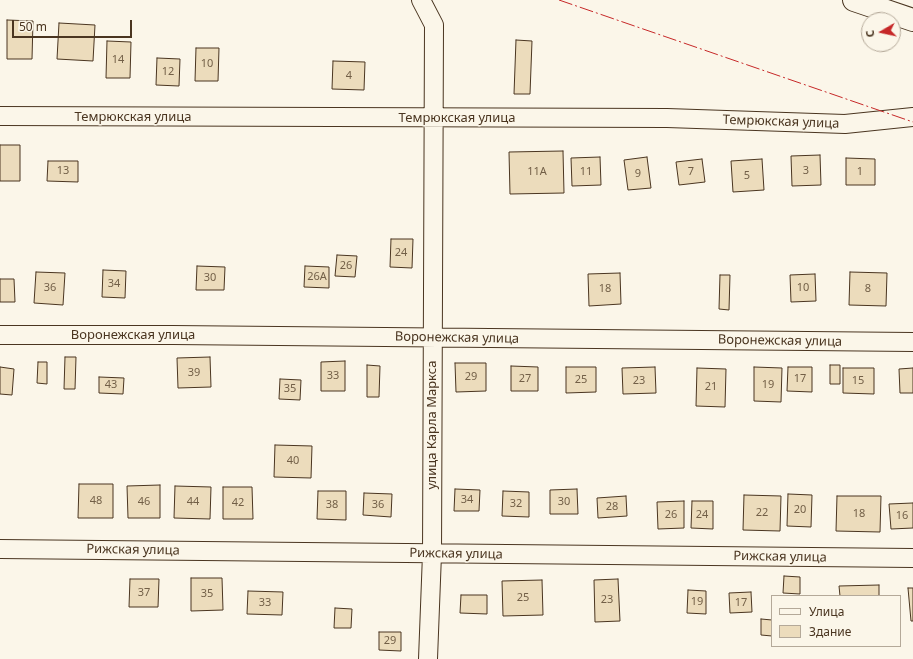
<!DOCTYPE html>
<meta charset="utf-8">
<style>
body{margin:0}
#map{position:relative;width:913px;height:659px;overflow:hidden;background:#fbf6e9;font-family:"Noto Sans",sans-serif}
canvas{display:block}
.legend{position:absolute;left:771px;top:595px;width:130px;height:52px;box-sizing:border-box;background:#fbf6e9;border:1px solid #b4a999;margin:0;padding:5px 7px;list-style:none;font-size:12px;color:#4a3520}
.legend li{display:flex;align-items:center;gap:8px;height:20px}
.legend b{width:20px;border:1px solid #b4a999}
.north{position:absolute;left:861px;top:12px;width:40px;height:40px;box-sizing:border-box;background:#fbf6e9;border:1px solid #b4a999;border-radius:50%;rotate:261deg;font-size:11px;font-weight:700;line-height:16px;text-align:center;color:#4a3520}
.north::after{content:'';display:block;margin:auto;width:14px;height:18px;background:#c62828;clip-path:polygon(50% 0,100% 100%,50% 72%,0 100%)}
.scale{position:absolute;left:12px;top:20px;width:120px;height:18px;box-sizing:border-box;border:2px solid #4a3520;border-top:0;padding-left:5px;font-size:12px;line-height:14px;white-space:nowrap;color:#4a3520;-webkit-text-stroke:3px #fbf6e9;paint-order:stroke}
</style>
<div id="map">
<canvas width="913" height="659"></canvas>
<ul class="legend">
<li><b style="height:5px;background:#fbf6e9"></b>Улица</li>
<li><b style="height:11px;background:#ecdcbc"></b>Здание</li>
</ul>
<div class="north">С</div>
<div class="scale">50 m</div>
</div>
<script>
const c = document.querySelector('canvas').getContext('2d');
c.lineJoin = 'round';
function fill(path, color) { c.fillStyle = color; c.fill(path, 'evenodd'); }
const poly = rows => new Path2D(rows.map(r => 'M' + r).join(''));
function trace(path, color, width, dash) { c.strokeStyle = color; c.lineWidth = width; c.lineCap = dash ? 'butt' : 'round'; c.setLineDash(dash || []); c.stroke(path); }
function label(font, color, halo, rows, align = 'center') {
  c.font = font + ' "Noto Sans",sans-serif'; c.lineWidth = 3; c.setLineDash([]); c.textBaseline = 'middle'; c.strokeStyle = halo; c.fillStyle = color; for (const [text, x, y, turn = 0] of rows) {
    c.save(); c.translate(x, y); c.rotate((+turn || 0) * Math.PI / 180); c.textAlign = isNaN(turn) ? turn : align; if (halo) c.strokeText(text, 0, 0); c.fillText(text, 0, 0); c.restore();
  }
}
const building = poly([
 [7,20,33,21,32,59,7,59,7,20],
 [59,23,95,25,93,61,57,59,59,23],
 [516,40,532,41,530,94,514,94,516,40],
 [107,41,131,42,130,78,106,78,107,41],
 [196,48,219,48,218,81,195,81,196,48],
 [157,58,180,59,179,86,156,85,157,58],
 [333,61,365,62,364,90,332,89,333,61],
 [0,145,20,145,20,181,0,181,0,145],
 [563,151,564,193,510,194,509,152,563,151],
 [820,155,821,185,792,186,791,156,820,155],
 [600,157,601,185,572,186,571,158,600,157],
 [647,157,651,188,628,190,624,160,647,157],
 [846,158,875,159,875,185,846,185,846,158],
 [702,159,705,182,679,185,676,162,702,159],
 [762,159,764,190,733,192,731,161,762,159],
 [48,161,78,161,78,182,47,181,48,161],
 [391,239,413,239,412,268,390,267,391,239],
 [337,255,357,256,355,277,335,276,337,255],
 [197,266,225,267,224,290,196,290,197,266],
 [305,266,329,267,329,288,304,287,305,266],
 [103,270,126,271,125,298,102,297,103,270],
 [36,272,65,273,63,305,34,303,36,272],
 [850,272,887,273,886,306,849,305,850,272],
 [620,273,621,304,589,306,588,274,620,273],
 [815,274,816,301,791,302,790,275,815,274],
 [720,275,730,275,729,310,719,309,720,275],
 [0,279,14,279,15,302,0,302,0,279],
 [65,357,76,357,75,389,64,389,65,357],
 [210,357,211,387,178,388,177,358,210,357],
 [345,361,345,391,321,391,321,362,345,361],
 [38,362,47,362,47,384,37,383,38,362],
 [455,363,486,363,486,391,456,392,455,363],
 [367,365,380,366,379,397,367,397,367,365],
 [830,365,840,365,840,384,830,384,830,365],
 [511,366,538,367,538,391,511,391,511,366],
 [0,367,14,369,12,395,0,394,0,367],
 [566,367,596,367,596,392,566,393,566,367],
 [655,367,656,393,623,394,622,368,655,367],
 [754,367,782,368,781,402,754,401,754,367],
 [788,367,812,367,812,392,787,391,788,367],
 [697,368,726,369,725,407,696,406,697,368],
 [843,368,874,368,874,394,843,393,843,368],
 [913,368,913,393,900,393,899,369,913,368],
 [99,377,124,378,123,394,99,393,99,377],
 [280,379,301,380,300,400,279,399,280,379],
 [275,445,312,446,311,478,274,477,275,445],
 [79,484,113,484,113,518,78,518,79,484],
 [160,485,160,518,128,518,127,486,160,485],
 [175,486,211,487,210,519,174,518,175,486],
 [223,487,252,487,253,519,223,519,223,487],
 [455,489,480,490,479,511,454,511,455,489],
 [577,489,578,514,550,514,550,490,577,489],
 [318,491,346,491,346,520,317,519,318,491],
 [503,491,529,492,529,517,502,516,503,491],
 [364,493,392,494,391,517,363,515,364,493],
 [788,494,812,495,811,527,787,526,788,494],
 [744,495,781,496,780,531,743,530,744,495],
 [626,496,627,516,598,518,597,498,626,496],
 [837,496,881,496,880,532,836,531,837,496],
 [684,501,684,528,658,529,657,502,684,501],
 [692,501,713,501,713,529,691,528,692,501],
 [913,503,913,528,891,529,889,504,913,503],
 [784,576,800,577,800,594,783,593,784,576],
 [191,578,222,578,223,610,191,611,191,578],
 [130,579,159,579,158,607,129,607,130,579],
 [618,579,620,621,595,622,594,580,618,579],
 [542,580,543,615,503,616,502,581,542,580],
 [879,585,879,596,840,596,839,586,879,585],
 [908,588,913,588,913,621,911,621,908,588],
 [688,590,706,591,706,614,687,613,688,590],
 [248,591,283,592,282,615,247,614,248,591],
 [751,592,752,612,730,613,729,593,751,592],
 [461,595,487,595,487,614,460,613,461,595],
 [335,608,352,609,351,628,334,628,335,608],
 [761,619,772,620,772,636,761,635,761,619],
 [379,632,401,632,401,651,379,650,379,632]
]);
const minor = poly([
 [421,0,434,25,432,554,428,659],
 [0,116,667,118,845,124,913,117],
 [0,335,173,335,913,342],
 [0,549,913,558]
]);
const highway = poly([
 [854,0,913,20]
]);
const power = poly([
 [559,0,913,122]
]);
const numberNames = [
 ["14",118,60],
 ["10",207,64],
 ["12",168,72],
 ["4",349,76],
 ["13",63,171],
 ["3",806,171],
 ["11А",537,172],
 ["11",586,172],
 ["7",691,172],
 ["1",860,172],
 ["9",638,174],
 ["5",747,176],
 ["24",401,253],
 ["26",346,266],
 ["26А",317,277],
 ["30",210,278],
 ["34",114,284],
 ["36",50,288],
 ["10",803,288],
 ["18",605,289],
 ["8",868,289],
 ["39",194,373],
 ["33",333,376],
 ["29",471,377],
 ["27",525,379],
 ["17",800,379],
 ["25",581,380],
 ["23",639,381],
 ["15",858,381],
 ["43",111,385],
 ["19",768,385],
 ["21",711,387],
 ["35",290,389],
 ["40",293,461],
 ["34",467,500],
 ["48",96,501],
 ["46",144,502],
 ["44",193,502],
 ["30",564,502],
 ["42",238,503],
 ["32",516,504],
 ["38",332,505],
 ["36",378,505],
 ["28",612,507],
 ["20",800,510],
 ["22",762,513],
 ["18",859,514],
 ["26",671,515],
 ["24",702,515],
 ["16",902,516],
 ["37",144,593],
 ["35",207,594],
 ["25",523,598],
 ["23",607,600],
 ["19",697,602],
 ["33",265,603],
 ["17",741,603],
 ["29",390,641]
];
const streetNames = [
 ["Темрюкская улица",133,117],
 ["Темрюкская улица",457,118],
 ["Темрюкская улица",781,122,2],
 ["Воронежская улица",133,335],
 ["Воронежская улица",457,338,1],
 ["Воронежская улица",780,341,1],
 ["улица Карла Маркса",432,425,-90],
 ["Рижская улица",133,550,1],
 ["Рижская улица",456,554,1],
 ["Рижская улица",780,557,1]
];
fill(building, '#ecdcbc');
trace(building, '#4a3520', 1);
trace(minor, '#4a3520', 20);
trace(highway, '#4a3520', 24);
trace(minor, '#fbf6e9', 18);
trace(highway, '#fbf6e9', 22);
trace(power, '#c62828', 1, [14, 3, 2, 3]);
label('11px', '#725f47', null, numberNames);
label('13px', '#4a3520', '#fbf6e9', streetNames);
</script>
